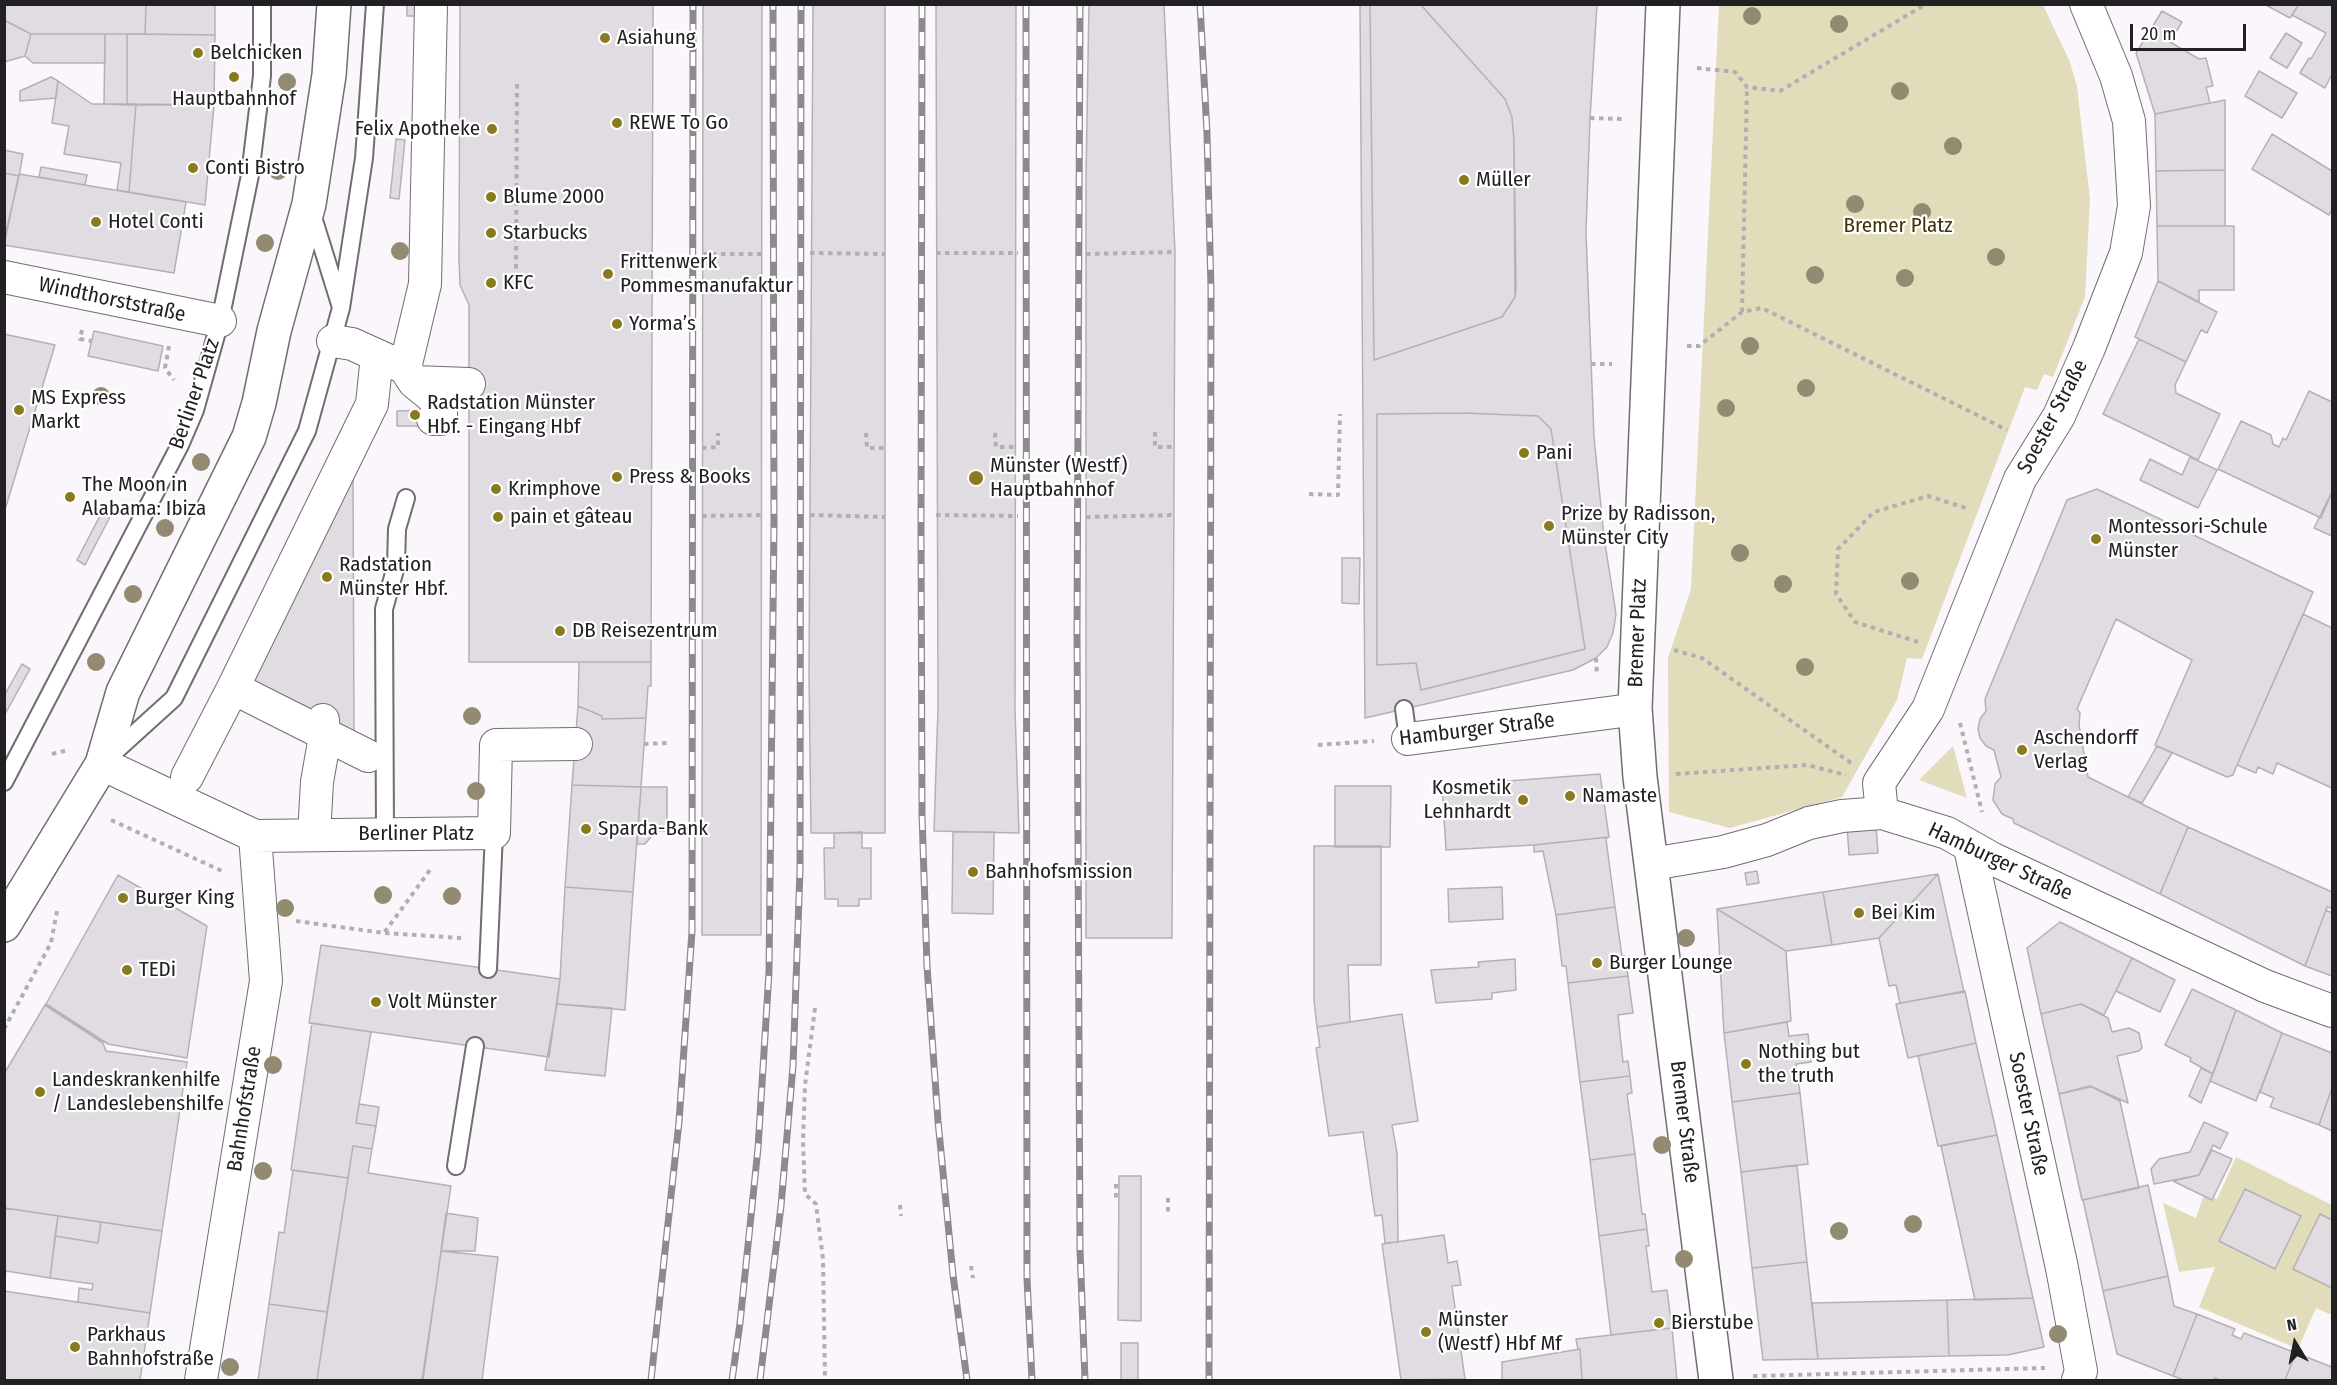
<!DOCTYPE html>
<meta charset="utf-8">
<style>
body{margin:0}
#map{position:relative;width:2337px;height:1385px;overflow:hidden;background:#fbf6fb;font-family:"Fira Sans Condensed",sans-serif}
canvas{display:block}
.frame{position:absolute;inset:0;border:6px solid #212022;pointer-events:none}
.north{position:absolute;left:2265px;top:1313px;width:60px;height:60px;-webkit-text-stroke:4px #fff;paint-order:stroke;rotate:350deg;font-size:16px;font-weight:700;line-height:24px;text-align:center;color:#212022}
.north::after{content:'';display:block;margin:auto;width:21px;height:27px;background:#212022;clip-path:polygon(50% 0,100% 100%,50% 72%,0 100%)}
.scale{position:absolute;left:2130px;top:24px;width:116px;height:27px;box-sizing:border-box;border:3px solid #212022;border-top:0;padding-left:8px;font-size:18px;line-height:21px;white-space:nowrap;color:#212022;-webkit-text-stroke:4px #fff;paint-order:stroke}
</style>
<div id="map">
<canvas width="2337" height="1385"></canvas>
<div class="frame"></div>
<div class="north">N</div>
<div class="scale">20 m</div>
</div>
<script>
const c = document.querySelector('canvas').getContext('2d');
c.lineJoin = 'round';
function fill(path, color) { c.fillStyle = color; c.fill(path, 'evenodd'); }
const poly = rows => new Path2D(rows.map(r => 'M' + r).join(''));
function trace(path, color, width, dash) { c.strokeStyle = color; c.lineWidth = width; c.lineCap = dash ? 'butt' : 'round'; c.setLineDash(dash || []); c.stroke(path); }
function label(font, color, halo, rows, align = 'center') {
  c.font = font + ' "Fira Sans Condensed",sans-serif'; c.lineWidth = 4.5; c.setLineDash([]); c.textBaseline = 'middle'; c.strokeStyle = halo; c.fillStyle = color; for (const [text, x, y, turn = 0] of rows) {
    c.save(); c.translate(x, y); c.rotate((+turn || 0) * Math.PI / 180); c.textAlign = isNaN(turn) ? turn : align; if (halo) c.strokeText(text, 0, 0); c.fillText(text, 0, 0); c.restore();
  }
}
const green = poly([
 [1719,5,2043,5,2070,62,2077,87,2090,199,2085,297,2053,377,2044,374,2037,390,2025,387,1922,659,1907,658,1897,700,1842,797,1730,828,1669,812,1668,658,1691,589],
 [1953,746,1967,798,1919,780],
 [2236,1157,2332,1205,2332,1315,2316,1308,2298,1349,2199,1307,2215,1267,2179,1272,2163,1203,2196,1218,2204,1194,2217,1199]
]);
const building = poly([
 [4,4,146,4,145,34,31,34,4,20,4,4],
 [146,4,215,4,215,35,145,34,146,4],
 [407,4,417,4,416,16,407,16,407,4],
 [460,4,653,4,651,662,469,662,469,305,460,285,459,260,460,4],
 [703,4,762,4,761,935,702,935,703,4],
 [813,4,885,4,885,833,811,833,809,673,813,4],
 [936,4,1016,4,1015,709,1019,833,934,831,938,707,936,4],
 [1089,4,1164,4,1175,252,1172,938,1086,938,1086,174,1089,4],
 [1360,4,1370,4,1374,360,1502,317,1515,297,1514,141,1512,117,1505,99,1420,4,1597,4,1590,118,1586,232,1594,437,1604,537,1616,614,1613,633,1607,647,1596,658,1573,670,1365,718,1360,4],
 [1464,413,1538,416,1551,429,1585,649,1421,690,1416,663,1377,665,1377,414,1464,413],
 [1370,4,1420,4,1505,99,1512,117,1514,141,1516,289,1515,297,1502,317,1374,360,1370,4],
 [2264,4,2299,4,2290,18,2264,4],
 [2299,4,2332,4,2332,74,2325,88,2300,73,2309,58,2311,59,2326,33,2292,15,2299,4],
 [2162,11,2182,22,2170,42,2199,59,2206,58,2213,86,2206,87,2210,103,2155,114,2136,53,2162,11],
 [4,20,31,34,25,56,4,62,4,20],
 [2286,33,2302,43,2287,68,2270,58,2286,33],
 [31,34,105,34,105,63,33,63,25,56,31,34],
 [105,34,127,34,127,105,104,104,105,34],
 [127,34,215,35,214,105,127,105,127,34],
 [2259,71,2297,93,2282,118,2245,96,2259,71],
 [51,77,58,81,56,98,20,101,20,91,51,77],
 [58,81,92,104,136,104,129,192,117,190,121,163,64,154,69,126,52,123,58,81],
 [2225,100,2225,170,2156,171,2155,114,2225,100],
 [136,104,214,105,205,205,129,192,136,104],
 [2272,134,2332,171,2332,209,2329,215,2252,169,2272,134],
 [396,139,405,140,399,199,390,198,396,139],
 [4,150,23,154,19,176,4,173,4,150],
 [41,167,87,175,85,185,39,177,41,167],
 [2225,170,2225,226,2157,226,2156,171,2225,170],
 [4,173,19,176,4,241,4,173],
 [19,174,186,202,174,273,4,245,19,174],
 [2157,226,2234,226,2234,290,2199,290,2199,302,2158,281,2157,226],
 [2158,281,2217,312,2207,333,2201,330,2186,362,2135,337,2158,281],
 [94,331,163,346,158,371,88,356,94,331],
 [4,334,55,345,4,513,4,334],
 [2139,339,2186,362,2175,385,2176,393,2220,414,2198,460,2103,414,2139,339],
 [2309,391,2332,402,2332,492,2321,518,2218,469,2241,421,2271,435,2273,444,2279,447,2283,438,2286,440,2309,391],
 [433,410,434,426,397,426,397,411,433,410],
 [1464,413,1538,416,1551,429,1585,649,1421,690,1416,663,1377,665,1377,414,1464,413],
 [2190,457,2217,470,2198,508,2140,480,2150,459,2182,475,2190,457],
 [353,471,354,736,249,684,353,471],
 [2097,489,2313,592,2237,765,2233,775,2227,777,2155,745,2192,660,2116,619,2077,709,2080,713,2079,725,2088,777,2188,827,2160,894,2014,823,2013,819,2002,814,1993,800,1995,784,2001,777,1994,750,1986,746,1980,738,1978,729,1980,719,1986,711,1985,699,2067,500,2097,489],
 [2332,492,2332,536,2314,528,2332,492],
 [104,508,112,513,85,565,77,560,104,508],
 [1342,558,1360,558,1359,604,1342,603,1342,558],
 [2303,614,2332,628,2332,788,2277,763,2273,774,2258,767,2256,773,2237,765,2303,614],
 [579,662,651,662,651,686,648,686,646,718,602,719,602,716,578,706,579,662],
 [22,664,30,669,4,716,4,696,22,664],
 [578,706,602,716,602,719,646,718,641,787,572,785,578,706],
 [2157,746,2172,753,2142,803,2128,797,2157,746],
 [1600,774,1609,837,1534,845,1446,850,1442,786,1600,774],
 [572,785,641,787,633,892,565,887,572,785],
 [1335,786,1391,786,1390,847,1335,847,1335,786],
 [641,787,667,787,667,831,656,831,645,844,637,844,641,787],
 [1876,824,1878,853,1849,855,1847,826,1876,824],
 [2188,827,2332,892,2332,908,2327,907,2326,910,2305,966,2160,894,2188,827],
 [862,832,862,848,871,848,871,899,859,899,859,906,838,906,838,899,825,899,824,848,834,848,834,833,862,832],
 [953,832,994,832,993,914,952,913,953,832],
 [1609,837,1606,839,1615,907,1556,915,1543,851,1534,852,1534,845,1609,837],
 [1314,846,1381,846,1381,965,1348,965,1350,1022,1317,1027,1314,1001,1314,846],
 [1757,871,1759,883,1747,885,1745,873,1757,871],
 [1938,874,1964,992,1900,1003,1896,985,1889,986,1879,938,1938,874],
 [1938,874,1879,938,1832,945,1823,892,1938,874],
 [118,875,207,926,187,1058,108,1044,46,1004,118,875],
 [565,887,633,892,625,1010,557,1004,560,979,565,887],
 [1502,887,1503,919,1449,922,1448,889,1502,887],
 [1823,892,1832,945,1786,951,1717,909,1823,892],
 [1615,907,1622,956,1625,956,1628,976,1568,983,1566,966,1562,966,1556,915,1615,907],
 [1717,909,1786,951,1791,1021,1724,1033,1717,909],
 [2326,910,2332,913,2332,976,2305,966,2326,910],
 [2060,922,2132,958,2104,1015,2081,1004,2041,1014,2027,948,2060,922],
 [321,945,560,979,549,1057,309,1023,321,945],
 [2132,958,2175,980,2160,1012,2116,991,2132,958],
 [1515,959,1516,990,1492,993,1492,999,1436,1003,1431,970,1479,967,1478,962,1515,959],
 [1628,976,1633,1013,1618,1015,1623,1062,1628,1061,1630,1076,1580,1082,1568,983,1628,976],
 [2192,989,2236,1010,2213,1074,2190,1061,2191,1058,2165,1045,2192,989],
 [1965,991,1976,1043,1908,1058,1896,1004,1965,991],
 [557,1004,612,1008,605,1076,545,1070,557,1004],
 [2081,1004,2108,1018,2112,1032,2129,1028,2139,1033,2142,1048,2139,1051,2117,1056,2128,1103,2090,1086,2090,1087,2059,1094,2041,1014,2081,1004],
 [45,1005,103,1043,106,1051,187,1062,162,1231,4,1208,4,1074,45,1005],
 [2236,1010,2282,1033,2256,1101,2210,1081,2236,1010],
 [1402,1014,1418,1121,1392,1125,1397,1153,1398,1242,1385,1243,1382,1215,1375,1216,1363,1132,1329,1136,1316,1048,1320,1047,1317,1027,1402,1014],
 [1787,1022,1789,1036,1808,1034,1811,1062,1796,1064,1800,1093,1732,1102,1724,1033,1787,1022],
 [312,1023,371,1032,356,1123,376,1126,372,1149,353,1146,348,1178,291,1170,312,1023],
 [2282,1033,2332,1053,2332,1088,2319,1125,2270,1107,2274,1098,2260,1092,2282,1033],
 [1976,1043,1997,1135,1938,1146,1918,1056,1976,1043],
 [2201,1068,2213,1074,2201,1103,2189,1096,2201,1068],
 [1630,1076,1632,1093,1627,1094,1635,1154,1590,1160,1580,1082,1630,1076],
 [2090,1086,2120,1101,2139,1188,2082,1200,2059,1094,2090,1086],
 [2332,1088,2332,1131,2319,1125,2332,1088],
 [1800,1093,1808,1164,1741,1172,1732,1102,1800,1093],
 [359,1104,379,1107,376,1126,356,1123,359,1104],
 [2204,1122,2228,1133,2220,1149,2213,1145,2199,1175,2154,1184,2151,1169,2159,1159,2190,1152,2204,1122],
 [1997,1135,2033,1298,1975,1300,1941,1146,1997,1135],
 [353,1146,372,1149,368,1173,451,1186,422,1380,317,1380,353,1146],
 [2212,1150,2232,1159,2212,1200,2173,1181,2199,1175,2212,1150],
 [1635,1154,1642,1214,1645,1214,1647,1229,1599,1236,1590,1160,1635,1154],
 [1797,1165,1807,1262,1752,1268,1741,1172,1797,1165],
 [293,1170,348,1178,327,1312,269,1304,279,1232,284,1233,293,1170],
 [1119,1176,1141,1176,1141,1321,1118,1320,1119,1176],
 [2148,1185,2168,1276,2103,1291,2083,1200,2148,1185],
 [2245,1189,2301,1216,2275,1269,2219,1241,2245,1189],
 [5,1208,58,1216,50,1278,6,1271,4,1285,5,1208],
 [446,1213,478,1218,475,1251,441,1251,446,1213],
 [2320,1214,2332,1220,2332,1288,2293,1269,2320,1214],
 [58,1216,101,1222,98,1243,55,1236,58,1216],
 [101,1222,162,1231,150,1313,78,1302,79,1288,92,1290,93,1284,50,1278,55,1236,98,1243,101,1222],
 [1647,1229,1649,1246,1646,1246,1652,1292,1667,1290,1672,1328,1611,1335,1599,1236,1647,1229],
 [1444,1235,1448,1263,1457,1261,1461,1285,1452,1286,1465,1379,1401,1380,1382,1244,1444,1235],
 [441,1251,498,1257,482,1380,423,1380,441,1251],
 [1807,1262,1818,1359,1763,1360,1752,1268,1807,1262],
 [2168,1276,2174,1306,2197,1314,2173,1376,2117,1354,2103,1291,2168,1276],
 [4,1291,150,1313,140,1380,4,1380,4,1291],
 [2033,1298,2044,1347,2008,1355,1949,1356,1947,1300,2033,1298],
 [1947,1300,1949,1356,1818,1359,1812,1303,1947,1300],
 [269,1304,327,1312,317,1380,258,1380,269,1304],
 [2197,1314,2235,1329,2232,1335,2241,1339,2244,1333,2296,1353,2285,1380,2220,1380,2215,1378,2214,1380,2184,1380,2173,1376,2197,1314],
 [1672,1328,1677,1380,1582,1380,1580,1349,1578,1349,1576,1339,1672,1328],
 [1121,1343,1138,1343,1138,1380,1121,1380,1121,1343],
 [1580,1349,1582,1380,1502,1380,1502,1362,1580,1349],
 [2296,1353,2332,1367,2332,1380,2285,1380,2296,1353]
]);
const path = poly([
 [1697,68,1735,72,1747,87,1780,91,1926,4],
 [517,84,516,279,521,280],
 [1590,118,1622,119],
 [810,253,885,254],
 [936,253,1018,253],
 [703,254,764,254],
 [1086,254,1175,252],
 [1742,312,1747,87],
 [82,330,80,339,91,341],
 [169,346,165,368,174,380],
 [1687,346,1699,346,1742,312,1762,308,2007,430],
 [1591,364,1612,364],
 [1155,432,1155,447,1175,447],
 [866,433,867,448,885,448],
 [995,433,996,447,1018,447],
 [702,448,718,447,718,433],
 [1309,494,1338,495,1340,414],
 [810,515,885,517],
 [936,515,1018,516],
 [702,516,762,515],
 [1086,517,1175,515],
 [1918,642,1855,622,1836,594,1838,549,1874,512,1928,496,1969,509],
 [1674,650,1702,658,1851,763],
 [1596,658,1597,675],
 [1960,723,1982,812],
 [644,744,667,743],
 [1318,745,1374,741],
 [52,754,68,750],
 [1676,774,1807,765,1846,775],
 [111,820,222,871],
 [296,921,384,933,430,870],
 [385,933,461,938],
 [815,1008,805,1085,803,1141,805,1194,816,1204,823,1259,825,1380],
 [4,1029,51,943,57,911],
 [1116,1184,1116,1200],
 [1168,1198,1168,1214],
 [900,1205,901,1216],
 [971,1266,973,1278],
 [1753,1376,2045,1368]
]);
const lane = poly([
 [312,214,340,304],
 [1404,709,1408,739],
 [110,756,174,698,307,431,341,308,364,158,375,4],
 [4,782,180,445,195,410,220,321,250,175,262,76,262,4],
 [385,834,384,609,396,566,397,529,406,498],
 [488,969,494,833],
 [456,1166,475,1046]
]);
const street = poly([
 [4,277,220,321],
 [333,341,352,344,405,368,414,382,441,404,441,419,433,419],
 [405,368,425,284,431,4],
 [414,382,469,384],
 [233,688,368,756],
 [1408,739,1623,711,1635,708],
 [102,764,255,836,494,833,496,745,576,744],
 [187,777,233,688,372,404,377,356],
 [1882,813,1879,783,1928,709,2020,479,2059,416,2089,348,2126,253,2134,206,2129,121,2116,76,2086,4],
 [314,835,317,782,324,742,323,720],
 [1970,848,2062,1268,2081,1371,2078,1380],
 [1652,864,1723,852,1767,840,1809,823,1842,816,1882,813,1947,833,1993,859,2265,986,2332,1011],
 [201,1380,266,981,255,836]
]);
const secondary = poly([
 [1663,4,1635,708,1640,777,1716,1380],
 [4,925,102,764,123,692,249,437,259,403,274,331,309,204,329,75,334,4]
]);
const rail = poly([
 [922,4,921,529,922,815,927,966,938,1121,953,1275,967,1380],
 [1026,4,1027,1278,1032,1380],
 [1080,4,1077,632,1080,1249,1085,1380],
 [1200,4,1207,133,1211,289,1209,1380],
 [651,1380,679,1122,692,931,693,4],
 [732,1380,740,1323,758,1148,769,972,774,524,773,4],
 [760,1380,781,1206,793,1066,800,870,801,4]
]);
const trees = [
 [1752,16],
 [1839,24],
 [287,82],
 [1900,91],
 [1953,146],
 [278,171],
 [1855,204],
 [1922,212],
 [265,243],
 [400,251],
 [1996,257],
 [1815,275],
 [1905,278],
 [1750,346],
 [1806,388],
 [101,396],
 [1726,408],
 [201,462],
 [165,528],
 [1740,553],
 [1910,581],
 [1783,584],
 [133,594],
 [96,662],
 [1805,667],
 [472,716],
 [476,791],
 [383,895],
 [452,896],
 [285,908],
 [1686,938],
 [273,1065],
 [1662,1145],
 [263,1171],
 [1913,1224],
 [1839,1231],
 [1684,1259],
 [2058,1334],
 [230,1367]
];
const markers = [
 [605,38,6,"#897a1f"],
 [198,53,6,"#897a1f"],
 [234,77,6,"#897a1f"],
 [617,123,6,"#897a1f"],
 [492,129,6,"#897a1f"],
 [193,168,6,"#897a1f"],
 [1464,180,6,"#897a1f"],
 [491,197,6,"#897a1f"],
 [96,222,6,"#897a1f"],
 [491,233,6,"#897a1f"],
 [608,274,6,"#897a1f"],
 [491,283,6,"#897a1f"],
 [617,324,6,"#897a1f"],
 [19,410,6,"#897a1f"],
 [415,415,6,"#897a1f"],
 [1524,453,6,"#897a1f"],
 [617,477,6,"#897a1f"],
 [976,478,8,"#897a1f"],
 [496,489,6,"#897a1f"],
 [70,497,6,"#897a1f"],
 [498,517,6,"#897a1f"],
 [1549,526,6,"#897a1f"],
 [2096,539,6,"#897a1f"],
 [327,577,6,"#897a1f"],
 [560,631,6,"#897a1f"],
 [2022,750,6,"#897a1f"],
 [1570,796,6,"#897a1f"],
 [1523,800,6,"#897a1f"],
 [586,829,6,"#897a1f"],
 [973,872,6,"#897a1f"],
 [123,898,6,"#897a1f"],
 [1859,913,6,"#897a1f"],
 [1597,963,6,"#897a1f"],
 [127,970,6,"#897a1f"],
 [376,1002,6,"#897a1f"],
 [1746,1064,6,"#897a1f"],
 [40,1092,6,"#897a1f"],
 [1659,1323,6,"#897a1f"],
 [1426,1332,6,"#897a1f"],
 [75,1347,6,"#897a1f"]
];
const poiNames = [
 ["Asiahung",617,38],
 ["Belchicken",210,53],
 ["Hauptbahnhof",234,99,"center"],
 ["REWE To Go",629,123],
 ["Felix Apotheke",480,129,"right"],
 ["Conti Bistro",205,168],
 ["Müller",1476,180],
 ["Blume 2000",503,197],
 ["Hotel Conti",108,222],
 ["Starbucks",503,233],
 ["Frittenwerk",620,262],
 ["Pommesmanufaktur",620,286],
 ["KFC",503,283],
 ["Yorma’s",629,324],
 ["MS Express",31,398],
 ["Markt",31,422],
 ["Radstation Münster",427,403],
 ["Hbf. - Eingang Hbf",427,427],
 ["Pani",1536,453],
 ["Münster (Westf)",990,466],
 ["Hauptbahnhof",990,490],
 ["Press & Books",629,477],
 ["The Moon in",82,485],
 ["Alabama: Ibiza",82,509],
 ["Krimphove",508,489],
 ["Prize by Radisson,",1561,514],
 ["Münster City",1561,538],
 ["pain et gâteau",510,517],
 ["Montessori-Schule",2108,527],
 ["Münster",2108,551],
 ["Radstation",339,565],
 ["Münster Hbf.",339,589],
 ["DB Reisezentrum",572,631],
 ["Aschendorff",2034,738],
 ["Verlag",2034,762],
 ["Kosmetik",1511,788,"right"],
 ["Lehnhardt",1511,812,"right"],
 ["Namaste",1582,796],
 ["Sparda-Bank",598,829],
 ["Bahnhofsmission",985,872],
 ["Burger King",135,898],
 ["Bei Kim",1871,913],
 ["Burger Lounge",1609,963],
 ["TEDi",139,970],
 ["Volt Münster",388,1002],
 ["Nothing but",1758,1052],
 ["the truth",1758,1076],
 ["Landeskrankenhilfe",52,1080],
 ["/ Landeslebenshilfe",52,1104],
 ["Münster",1438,1320],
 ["(Westf) Hbf Mf",1438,1344],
 ["Bierstube",1671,1323],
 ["Parkhaus",87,1335],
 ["Bahnhofstraße",87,1359]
];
const parkNames = [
 ["Bremer Platz",1898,226]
];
const streetNames = [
 ["Windthorststraße",112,300,12],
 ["Berliner Platz",195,394,-71],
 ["Soester Straße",2053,417,-62],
 ["Bremer Platz",1638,633,-88],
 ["Hamburger Straße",1477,730,-7],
 ["Berliner Platz",416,834],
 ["Hamburger Straße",2000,862,25],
 ["Bahnhofstraße",245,1109,-81],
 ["Soester Straße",2028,1114,78],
 ["Bremer Straße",1684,1122,83]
];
fill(green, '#e1dcba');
fill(building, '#e0dce1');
trace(building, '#b4b0b5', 1.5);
trace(lane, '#716d71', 20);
trace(street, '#716d71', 34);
trace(secondary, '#716d71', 36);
trace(path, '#b2afb3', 4, [4.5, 4.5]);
trace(lane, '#fff', 16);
trace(street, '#fff', 32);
trace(secondary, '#fff', 33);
trace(rail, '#8d8a8d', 7);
trace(rail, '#fff', 4.5, [14]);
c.fillStyle = '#928b72';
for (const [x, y] of trees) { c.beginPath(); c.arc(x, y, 9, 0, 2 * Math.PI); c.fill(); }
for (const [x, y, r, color] of markers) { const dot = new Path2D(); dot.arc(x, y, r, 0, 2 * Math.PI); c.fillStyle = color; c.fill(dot); trace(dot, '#fff', 2); }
label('21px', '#212022', '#fff', poiNames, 'left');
label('21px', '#3c3402', '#fff', parkNames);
label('21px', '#212022', '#fff', streetNames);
</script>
